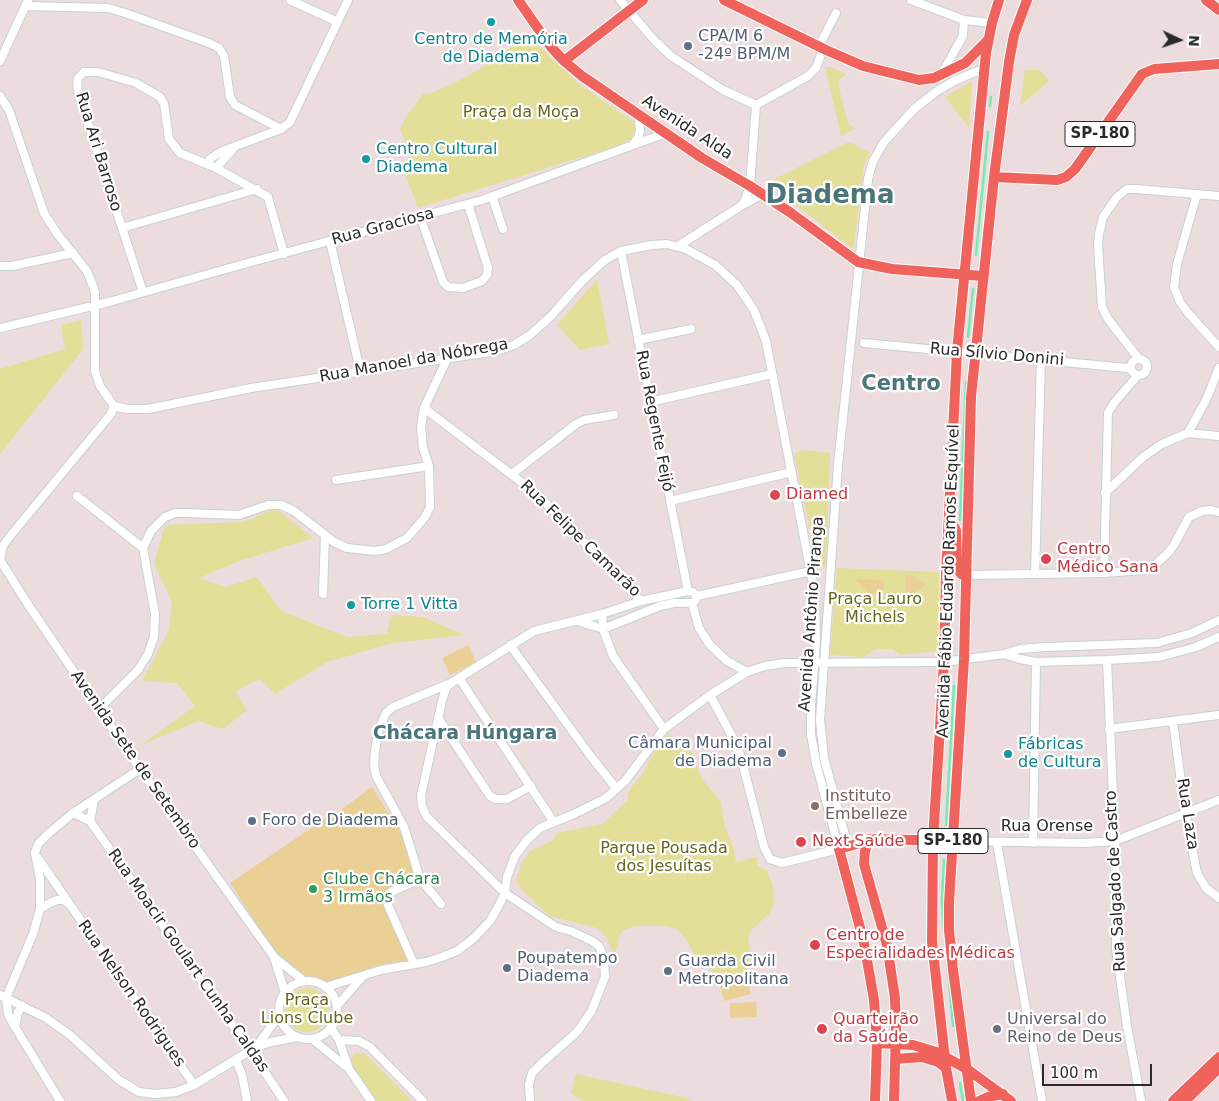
<!DOCTYPE html>
<meta charset="utf-8">
<style>
body{margin:0}
#map{position:relative;width:1219px;height:1101px;overflow:hidden;background:#ecdcde;font-family:"DejaVu Sans",sans-serif}
canvas{display:block}
.north{position:absolute;left:1154px;top:15px;width:50px;height:50px;-webkit-text-stroke:4px #fff;paint-order:stroke;rotate:93deg;font-size:14px;font-weight:700;line-height:20px;text-align:center;color:#2a2a2a}
.north::after{content:'';display:block;margin:auto;width:18px;height:22px;background:#2a2a2a;clip-path:polygon(50% 0,100% 100%,50% 72%,0 100%)}
.scale{position:absolute;left:1042px;top:1064px;width:110px;height:22px;box-sizing:border-box;border:2px solid #2a2a2a;border-top:0;padding-left:6px;font-size:15px;line-height:18px;white-space:nowrap;color:#2a2a2a;-webkit-text-stroke:4px #fff;paint-order:stroke}
</style>
<div id="map">
<canvas width="1219" height="1101"></canvas>
<div class="north">N</div>
<div class="scale">100 m</div>
</div>
<script>
const c = document.querySelector('canvas').getContext('2d');
c.lineJoin = 'round';
function fill(path, color) { c.fillStyle = color; c.fill(path, 'evenodd'); }
const poly = rows => new Path2D(rows.map(r => 'M' + r).join(''));
function trace(path, color, width, dash) { c.strokeStyle = color; c.lineWidth = width; c.lineCap = dash ? 'butt' : 'round'; c.setLineDash(dash || []); c.stroke(path); }
function label(font, color, halo, rows, align = 'center') {
  c.font = font + ' "DejaVu Sans",sans-serif'; c.lineWidth = 4.5; c.setLineDash([]); c.textBaseline = 'middle'; c.strokeStyle = halo; c.fillStyle = color; for (const [text, x, y, turn = 0] of rows) {
    c.save(); c.translate(x, y); c.rotate((+turn || 0) * Math.PI / 180); c.textAlign = isNaN(turn) ? turn : align; if (halo) c.strokeText(text, 0, 0); c.fillText(text, 0, 0); c.restore();
  }
}
const green = poly([
 [532,40,579,84,633,121,635,128,631,139,614,147,418,208,402,166,410,155,400,129,406,117,423,94,432,93,454,83,473,73,510,48],
 [825,67,830,67,847,74,840,79,838,84,848,123,851,126,856,128,841,136],
 [1025,70,1040,70,1049,81,1020,106],
 [972,81,969,128,945,97],
 [846,143,852,143,870,153,864,166,853,249,772,187,773,180],
 [597,279,609,344,580,350,557,325],
 [81,320,83,349,0,454,0,369,65,349,61,325],
 [803,450,830,453,826,566,818,567,794,454],
 [275,508,313,538,239,561,199,578,226,587,257,577,281,611,348,637,387,634,391,615,423,617,464,635,393,643,327,662,275,694,260,679,235,691,247,710,223,729,198,721,141,745,195,706,177,683,142,681,169,630,172,602,154,563,165,525,244,522],
 [837,568,938,572,940,583,940,604,937,651,901,655,893,649,876,649,864,657,830,655],
 [668,733,685,751,689,748,702,779,720,801,725,827,734,850,736,862,757,857,757,866,767,870,774,891,773,906,769,914,750,931,748,940,750,949,749,964,746,972,733,976,715,973,701,965,687,941,677,929,664,926,635,926,624,930,620,935,614,957,607,938,597,928,549,916,521,889,516,880,521,864,530,851,552,841,557,833,602,824,628,800,628,791,642,775,654,751,665,741],
 '285 1010a22 22 0 1 1 44 0a22 22 0 1 1-44 0Z',
 [356,1053,364,1053,412,1101,375,1101,349,1063,352,1056],
 [576,1074,691,1099,690,1101,583,1101,571,1093]
]);
const pitch = poly([
 [906,576,915,576,926,585,905,600],
 [855,579,884,580,883,594,870,594],
 [468,645,476,662,450,675,442,658],
 [372,787,387,811,397,822,416,879,378,895,408,960,379,965,326,984,315,979,305,978,276,954,230,883,332,814,342,809],
 [747,979,751,994,724,1001,720,985],
 [756,1002,757,1017,730,1018,730,1003]
]);
const stream = poly([
 [990,106,991,97],
 [976,255,988,132],
 [968,337,973,289],
 [960,520,966,382],
 [946,825,954,686],
 [944,860,942,901,944,930],
 [948,968,953,1026],
 [960,1083,963,1101]
]);
const minor = poly([
 [290,0,338,22],
 [620,0,654,40,671,56,723,90,756,105],
 [911,0,964,20,992,23],
 [25,6,108,8,125,13,209,43,219,48,224,56,230,97,235,105,281,129],
 [819,46,836,13],
 [0,61,28,0],
 [941,75,963,36,964,20],
 [0,96,9,110,44,213,58,235,87,271,93,286,95,292,95,371,100,386,114,406,127,409,148,409,251,388,497,351,514,345,530,335,551,316,582,281,605,260,621,251,652,245,667,244,686,249,715,265,737,285,754,310,766,341,815,594,816,641,811,706,811,734,816,763,839,849,782,863,770,859,764,847,741,757,733,738,710,695],
 [756,105,808,76,816,68,823,49],
 [634,143,639,136,640,130,638,114],
 [207,164,210,159,220,152,281,129,290,122,348,0],
 [216,168,233,149],
 [1197,194,1177,264,1174,287,1180,302,1188,313,1219,347],
 [492,196,503,229],
 [741,206,745,200,750,186,756,105],
 [420,216,443,282,448,287,463,288,482,281,487,275,488,268,468,204],
 [122,228,257,189],
 [330,241,360,370],
 [678,246,741,206,763,194],
 [621,251,688,591],
 [0,266,12,266,73,253],
 [143,292,79,96,77,87,78,78,84,72,98,72,136,83,160,97,164,104,169,139,180,153,216,168,268,197,284,254],
 [0,328,109,302,251,262,482,200,666,133],
 [638,340,691,329],
 [864,343,1127,368,1131,366],
 [1139,359,1108,319,1102,307,1098,245,1099,234,1103,217,1117,197,1127,189,1136,189,1219,196],
 '1131 367a8 8 0 1 1 16 0a8 8 0 1 1-16 0Z',
 [650,402,772,374],
 [424,408,537,494,641,601],
 [1188,433,1206,400,1219,368],
 [512,474,576,424,584,420,614,415],
 [336,480,429,466],
 [1105,493,1143,457,1162,444,1188,433,1219,436],
 [77,496,143,548],
 [670,501,792,472],
 [0,560,29,606,140,769,274,957,304,981],
 [0,561,3,546,11,535,111,414,114,406],
 [1104,573,1108,413,1114,403,1138,375],
 [1035,574,1041,359],
 [966,575,1104,573,1144,570,1156,564,1168,553,1174,545,1189,517,1202,511,1210,510,1219,512],
 [323,594,325,535],
 [697,596,811,571],
 [692,603,699,628,710,645,727,661,747,672],
 [602,614,603,629,613,656,664,729],
 [510,645,589,754,616,788],
 [1004,654,1020,649,1046,647,1157,643,1192,633,1219,620],
 [1107,660,1115,841,1116,949,1127,1026,1141,1101],
 [459,678,553,821],
 [450,684,446,688,442,701,424,782,421,795,422,806,426,816,505,893,556,927,571,931,592,941,599,946,604,958,605,977,591,1012,577,1032,542,1063,532,1073,529,1084,530,1101],
 [99,709,138,670,148,654,154,637,155,614,143,548,151,531,165,517,175,513,187,513,239,515,268,505,281,505,294,511,334,542,347,548,375,551,386,549,407,538,425,517,430,507,429,466,423,448,421,427,424,408,448,357],
 [438,718,490,796,495,799,507,799,531,786],
 [1173,721,1185,812,1197,873,1206,888,1219,898],
 [1109,729,1219,715],
 [73,813,90,821,231,1023,252,1049,262,1068,284,1101],
 [90,821,94,800],
 [953,841,1085,843,1115,841,1219,800],
 [997,843,1042,1101],
 [1033,843,1036,662],
 [848,846,824,758,820,720,838,465,868,179,873,161,884,142,914,109,937,91,956,80,985,68],
 [38,858,194,1085],
 [441,904,420,879,404,827,376,776,374,765,375,752,378,733,382,722,386,713,393,707,451,683,534,631,602,614,641,601,688,591,693,592,697,596,695,601,692,603,674,603,660,606,603,629,577,621],
 [40,909,50,903,57,900,64,900,68,903],
 [274,957,285,993],
 [414,964,388,905,386,897,391,892,420,879],
 '279 1010a29 29 0 1 1 58 0a29 29 0 1 1-58 0Z',
 [326,987,381,970,426,962,442,957,457,951,474,938,490,921,498,907,505,893,507,877,515,856,527,840,540,828,574,814,606,798,625,781,664,729,710,695,747,672,765,666,784,663,944,662,1004,654,1020,659,1036,662,1107,660,1159,657,1196,647,1219,637],
 [0,995,46,1018,70,1035,119,1080,139,1092,155,1094,176,1092,194,1085,256,1047,271,1042,297,1037],
 [337,1006,363,976],
 [15,1027,18,1012,23,1006],
 [331,1028,339,1040,349,1069,371,1101],
 [312,1039,349,1069],
 [339,1040,359,1041,370,1047,423,1101],
 [257,1046,280,1014],
 [236,1060,242,1075,247,1101],
 [60,1101,15,1027,8,1014,6,998,33,934,40,909,40,879,35,853,38,844,48,834,73,813,140,769]
]);
const major = poly([
 [518,0,551,47,564,61,582,76,702,158,750,186,791,213,858,262,892,269,983,276],
 [724,0,826,50,863,66,919,80,934,78,965,63,988,40],
 [1206,0,1219,10],
 [564,61,643,0],
 [994,177,1057,180,1066,177,1075,169,1142,74,1154,69,1219,64],
 [949,517,956,530,957,569,961,574,966,575],
 [869,839,865,851,864,864,887,945,895,998,896,1029,894,1101],
 [877,1043,913,1045,936,1052,967,1069,1011,1101],
 [895,1059,922,1057,938,1062,946,1068],
 [875,1101,877,1043,874,1000,864,943,839,849,875,839,953,841],
 [952,1101,946,1068,932,942,933,840,944,662,946,574,957,351,986,53,992,23,999,0],
 [971,1101,953,970,949,930,949,903,964,659,971,397,994,177,1009,62,1014,35,1027,0],
 [979,1101,988,1097,1003,1094],
 [1173,1101,1219,1057],
 [1185,1101,1219,1068]
]);
const markers = [
 [491,22,5,"#0f9aa8"],
 [688,46,5,"#5c6f8a"],
 [366,159,5,"#0f9aa8"],
 [775,495,6,"#e0444e"],
 [1046,559,6,"#e0444e"],
 [351,605,5,"#0f9aa8"],
 [782,753,5,"#5c6f8a"],
 [1008,754,5,"#0f9aa8"],
 [815,806,5,"#8d6e63"],
 [252,821,5,"#5c6f8a"],
 [801,842,6,"#e0444e"],
 [313,889,5,"#2e9e5b"],
 [815,945,6,"#e0444e"],
 [507,968,5,"#5c6f8a"],
 [668,971,5,"#5c6f8a"],
 [822,1029,6,"#e0444e"],
 [997,1029,5,"#6b7280"]
];
const shields = [
 [1100,134,70],
 [953,841,70]
];
const shieldNames = [
 ["SP-180",1100,134],
 ["SP-180",953,841]
];
const serviceNames = [
 ["CPA/M 6",698,37],
 ["-24º BPM/M",698,55],
 ["Câmara Municipal",772,744,"right"],
 ["de Diadema",772,762,"right"],
 ["Foro de Diadema",262,821],
 ["Poupatempo",517,959],
 ["Diadema",517,977],
 ["Guarda Civil",678,962],
 ["Metropolitana",678,980]
];
const cultureNames = [
 ["Centro de Memória",491,40,"center"],
 ["de Diadema",491,58,"center"],
 ["Centro Cultural",376,150],
 ["Diadema",376,168],
 ["Torre 1 Vitta",361,605],
 ["Fábricas",1018,745],
 ["de Cultura",1018,763]
];
const parkNames = [
 ["Praça da Moça",521,113],
 ["Praça Lauro",875,600],
 ["Michels",875,618],
 ["Parque Pousada",664,849],
 ["dos Jesuítas",664,867],
 ["Praça",307,1001],
 ["Lions Clube",307,1019]
];
const streetNames = [
 ["Avenida Alda",687,128,33],
 ["Rua Ari Barroso",98,152,73],
 ["Rua Graciosa",383,227,-15],
 ["Rua Sílvio Donini",997,355,5],
 ["Rua Manoel da Nóbrega",414,361,-10],
 ["Rua Regente Feijó",654,421,79],
 ["Rua Felipe Camarão",580,539,44],
 ["Avenida Fábio Eduardo Ramos Esquível",949,581,-88],
 ["Avenida Antônio Piranga",812,614,-86],
 ["Avenida Sete de Setembro",135,760,55],
 ["Rua Laza",1187,814,81],
 ["Rua Orense",1047,827],
 ["Rua Salgado de Castro",1116,881,-93],
 ["Rua Moacir Goulart Cunha Caldas",188,961,55],
 ["Rua Nelson Rodrigues",131,994,55]
];
const healthNames = [
 ["Diamed",786,495],
 ["Centro",1057,550],
 ["Médico Sana",1057,568],
 ["Next Saúde",812,842],
 ["Centro de",826,936],
 ["Especialidades Médicas",826,954],
 ["Quarteirão",833,1020],
 ["da Saúde",833,1038]
];
const educationNames = [
 ["Instituto",825,797],
 ["Embelleze",825,815]
];
const leisureNames = [
 ["Clube Chácara",323,880],
 ["3 Irmãos",323,898]
];
const worshipNames = [
 ["Universal do",1007,1020],
 ["Reino de Deus",1007,1038]
];
const quarterNames = [
 ["Chácara Húngara",465,734]
];
const districtNames = [
 ["Centro",901,385]
];
const townNames = [
 ["Diadema",830,196]
];
fill(green, '#e3de98');
fill(pitch, '#ead094');
trace(stream, '#6feeb3', 2.5);
trace(minor, '#c4d2d4', 10);
trace(major, '#fff', 12);
trace(minor, '#fff', 8);
trace(major, '#f0635d', 10);
for (const [x, y, r, color] of markers) { const dot = new Path2D(); dot.arc(x, y, r, 0, 2 * Math.PI); c.fillStyle = color; c.fill(dot); trace(dot, '#fff', 2); }
for (const [x, y, w] of shields) { const box = new Path2D(); box.roundRect(x - w / 2, y - 12.5, w, 25, 4); c.fillStyle = '#fff'; c.fill(box); trace(box, '#2a2a2a', 1); }
label('bold 15px', '#2a2a2a', null, shieldNames);
label('16px', '#4e5e75', '#fff', serviceNames, 'left');
label('16px', '#0d838f', '#fff', cultureNames, 'left');
label('16px', '#62671a', '#fff', parkNames);
label('16px', '#2a2a2a', '#fff', streetNames);
label('16px', '#be3a42', '#fff', healthNames, 'left');
label('16px', '#785e54', '#fff', educationNames, 'left');
label('16px', '#27864d', '#fff', leisureNames, 'left');
label('16px', '#5b616d', '#fff', worshipNames, 'left');
label('bold 19px', '#4a767a', '#fff', quarterNames);
label('bold 21px', '#4a767a', '#fff', districtNames);
label('bold 26px', '#4a767a', '#fff', townNames);
</script>
